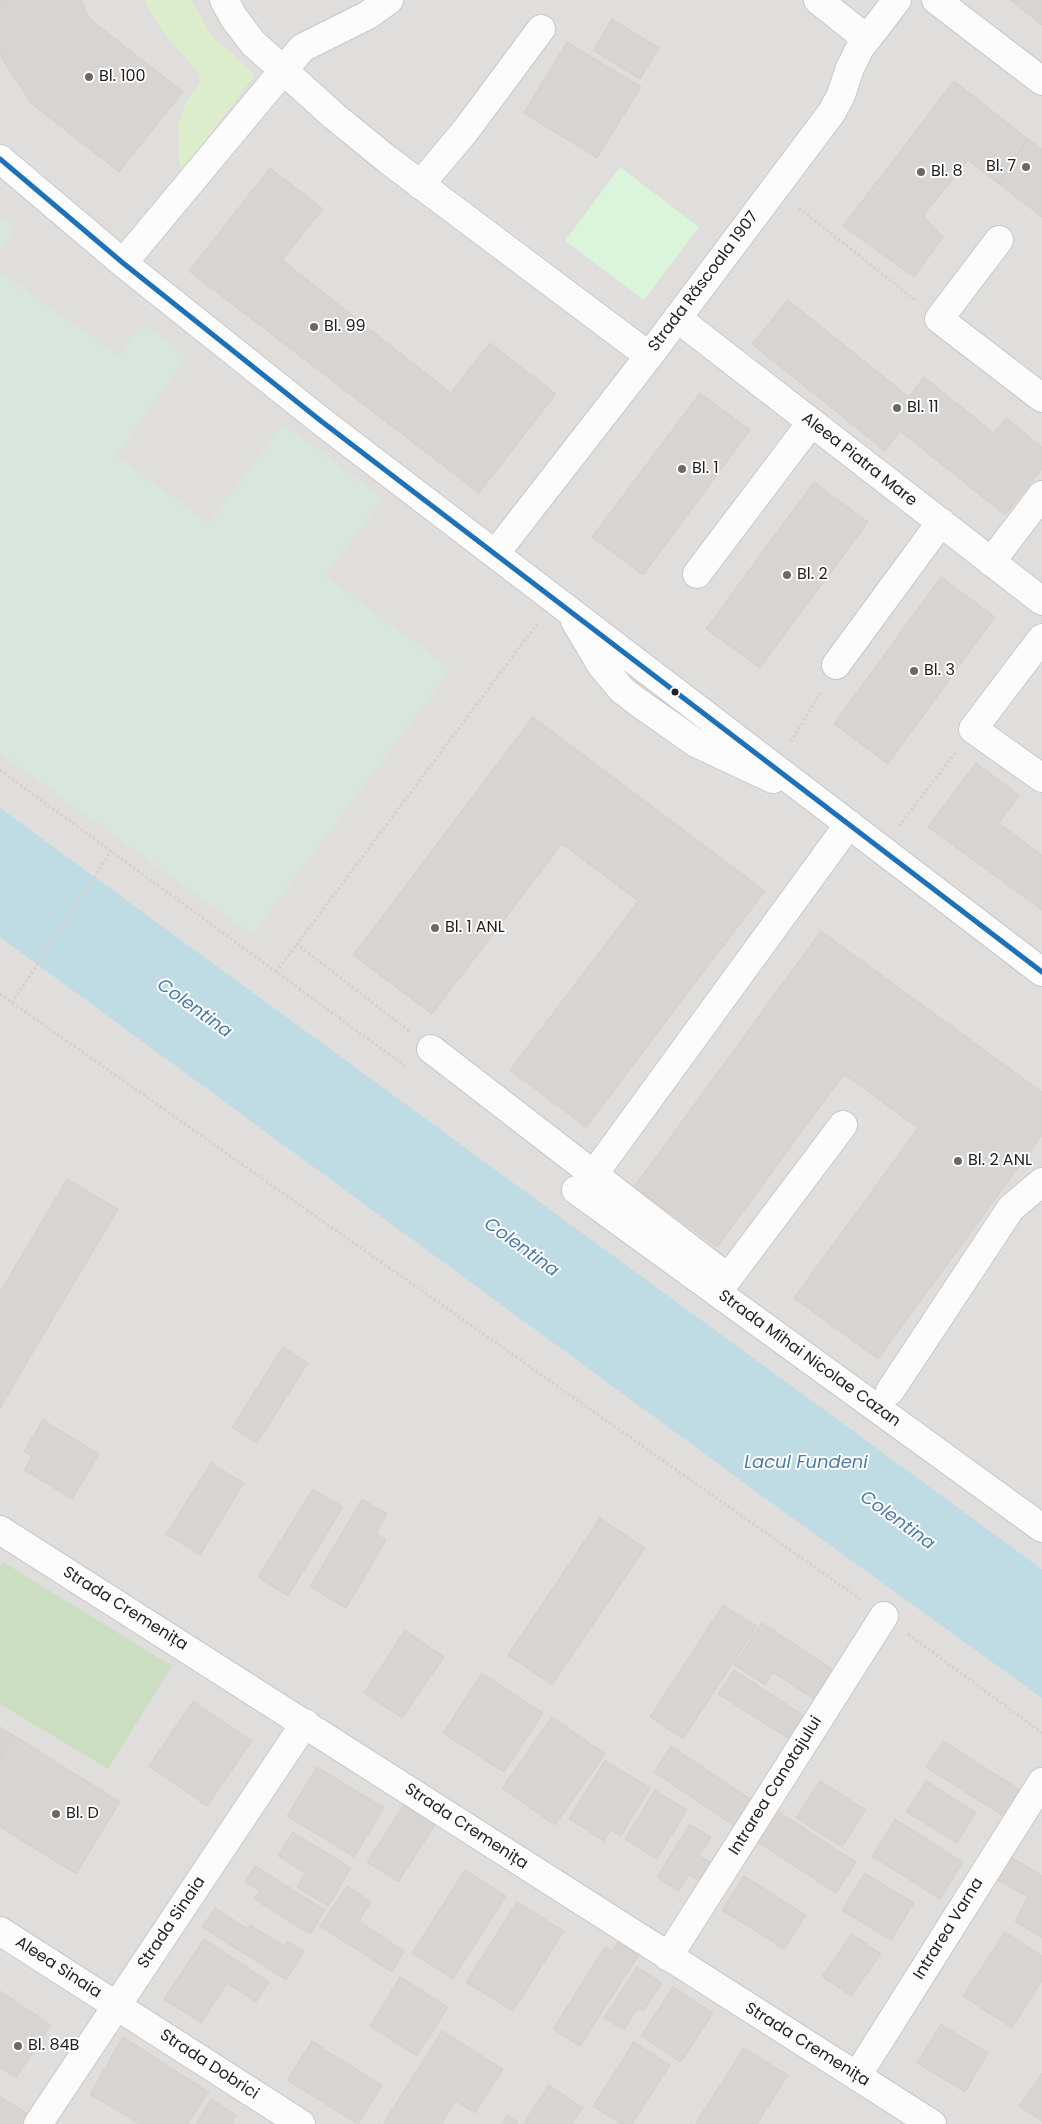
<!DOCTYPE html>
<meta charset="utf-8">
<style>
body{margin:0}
canvas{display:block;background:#f0eeeb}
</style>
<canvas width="1042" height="2124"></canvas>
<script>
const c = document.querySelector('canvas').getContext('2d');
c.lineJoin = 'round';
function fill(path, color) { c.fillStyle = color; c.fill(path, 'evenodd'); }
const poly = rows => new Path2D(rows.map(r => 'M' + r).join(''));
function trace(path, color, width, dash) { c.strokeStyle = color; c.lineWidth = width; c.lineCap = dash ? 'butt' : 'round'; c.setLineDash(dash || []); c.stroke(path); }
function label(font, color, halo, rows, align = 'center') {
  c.font = font + ' Poppins,sans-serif'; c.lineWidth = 4; c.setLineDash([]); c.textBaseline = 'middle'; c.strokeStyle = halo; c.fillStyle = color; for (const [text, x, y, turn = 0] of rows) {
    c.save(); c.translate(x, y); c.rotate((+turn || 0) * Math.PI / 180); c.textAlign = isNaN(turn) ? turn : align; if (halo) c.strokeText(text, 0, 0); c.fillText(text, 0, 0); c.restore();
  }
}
const residential = poly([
 [0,0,1042,0,1042,1569,787,1384,1042,1696,1042,2124,0,2124]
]);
const grass = poly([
 [145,0,191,0,213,37,255,75,180,174,178,124,186,102,200,83,199,73,169,40,151,13]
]);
const forest = poly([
 [3,1562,172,1666,108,1769,0,1704,0,1567]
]);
const wetland = poly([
 [0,217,16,228,0,251],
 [0,272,119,356,142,324,187,356,116,456,209,523,283,424,383,498,325,576,451,669,252,935,0,753]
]);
const park = poly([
 [620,167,699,227,644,300,565,241]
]);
const parking = poly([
 [466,130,571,199,580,208,560,237,644,300,619,333,541,259,430,174]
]);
const water = poly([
 [0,808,1042,1569,1042,1698,780,1509,0,937]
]);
const building = poly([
 [0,0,81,0,90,19,183,92,119,172,32,104,4,62,0,53,0,0],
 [1010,0,1042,0,1042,25,1010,0],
 [612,19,659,48,640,79,593,50,612,19],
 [567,42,641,87,597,158,524,113,567,42],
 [954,81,1028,139,999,184,968,160,923,216,943,237,914,277,843,226,954,81],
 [1028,139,1042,149,1042,217,999,184,1028,139],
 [270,168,323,209,282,260,451,393,490,343,556,394,479,493,189,271,270,168],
 [788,300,909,397,924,377,994,433,1006,418,1042,447,1042,469,1005,515,900,431,885,451,752,344,788,300],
 [700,393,750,430,643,575,592,537,700,393],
 [814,482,868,522,760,668,706,629,814,482],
 [941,577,995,617,888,764,834,724,941,577],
 [533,717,765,891,586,1127,510,1070,638,901,562,844,432,1014,353,955,533,717],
 [976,763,1019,795,999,823,1042,855,1042,910,928,827,976,763],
 [821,931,1042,1092,1042,1135,878,1359,794,1298,918,1128,844,1074,717,1247,634,1187,821,931],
 [67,1179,118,1209,0,1408,0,1292,67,1179],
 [283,1347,308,1363,257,1443,232,1427,283,1347],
 [43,1420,99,1454,72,1499,24,1470,32,1456,24,1451,43,1420],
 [211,1463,244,1483,200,1555,166,1534,211,1463],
 [313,1489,343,1507,288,1596,258,1577,313,1489],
 [362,1499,387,1514,376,1534,386,1540,346,1608,310,1587,362,1499],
 [600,1518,645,1548,552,1685,508,1655,600,1518],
 [723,1605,757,1626,683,1739,650,1717,723,1605],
 [762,1623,837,1672,817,1701,773,1672,765,1685,734,1665,762,1623],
 [405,1630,444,1657,402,1718,364,1693,405,1630],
 [734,1670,806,1717,791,1740,718,1694,734,1670],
 [482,1673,543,1713,504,1772,443,1733,482,1673],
 [193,1701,252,1741,207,1806,149,1766,193,1701],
 [552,1717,605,1754,555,1825,502,1788,552,1717],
 [0,1727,13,1735,0,1757,0,1727],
 [13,1735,120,1802,76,1874,0,1827,0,1757,13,1735],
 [943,1741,1025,1793,1008,1819,926,1767,943,1741],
 [671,1746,753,1801,736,1827,654,1772,671,1746],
 [605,1760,650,1788,621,1836,611,1830,604,1841,569,1819,605,1760],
 [317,1767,384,1808,354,1857,287,1816,317,1767],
 [820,1781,866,1810,842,1847,796,1818,820,1781],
 [926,1781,976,1812,957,1843,906,1812,926,1781],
 [655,1790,687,1810,657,1859,625,1839,655,1790],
 [404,1805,435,1825,398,1882,367,1862,404,1805],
 [776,1810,856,1862,836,1893,756,1841,776,1810],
 [895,1819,963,1862,940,1899,872,1856,895,1819],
 [690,1824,711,1837,699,1856,710,1862,699,1881,689,1875,679,1891,657,1877,690,1824],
 [293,1832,351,1868,328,1906,297,1887,305,1873,278,1856,293,1832],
 [1010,1856,1042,1876,1042,1938,1015,1921,1028,1897,996,1879,1010,1856],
 [255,1866,325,1910,310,1934,254,1899,260,1891,245,1882,255,1866],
 [465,1870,506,1896,453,1979,412,1953,465,1870],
 [865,1873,914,1903,891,1940,842,1910,865,1873],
 [744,1876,806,1915,784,1949,722,1910,744,1876],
 [347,1886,371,1902,359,1921,404,1951,392,1972,320,1926,347,1886],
 [517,1902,564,1931,513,2011,466,1982,517,1902],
 [215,1908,248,1929,250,1925,284,1946,287,1941,304,1952,286,1980,202,1927,215,1908],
 [1005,1932,1042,1956,1042,1981,1012,2028,963,1996,1005,1932],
 [852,1934,881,1954,851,1996,822,1976,852,1934],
 [204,1939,269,1982,256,2002,227,1983,201,2023,164,1999,204,1939],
 [619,1940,640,1953,580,2046,553,2029,605,1947,612,1951,619,1940],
 [637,1967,662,1983,643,2011,638,2008,624,2030,604,2018,637,1967],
 [400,1977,448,2007,417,2056,370,2026,400,1977],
 [673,1987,713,2013,681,2062,641,2036,673,1987],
 [0,1991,51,2025,16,2078,0,2068,0,1991],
 [941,2024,988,2053,965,2092,917,2063,941,2024],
 [442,2031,503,2069,475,2113,456,2101,441,2124,383,2124,442,2031],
 [123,2037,209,2092,187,2124,140,2124,90,2094,123,2037],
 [312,2041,339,2059,314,2097,287,2080,312,2041],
 [634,2042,670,2065,632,2124,621,2124,593,2106,634,2042],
 [744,2048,788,2075,757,2124,695,2124,744,2048],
 [341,2059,382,2086,358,2124,316,2098,341,2059],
 [1042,2073,1042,2121,1019,2106,1042,2073],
 [549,2085,583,2108,572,2124,523,2124,549,2085],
 [0,2096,28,2114,21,2124,0,2124,0,2096],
 [211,2099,236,2115,231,2124,196,2124,211,2099],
 [507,2115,518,2123,517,2124,501,2124,507,2115]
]);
const path = poly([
 [799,208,915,300],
 [791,742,821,691],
 [0,770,405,1066],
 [899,826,955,753],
 [276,972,297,944],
 [0,994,860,1599],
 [12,1003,111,851],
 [409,1031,297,944,537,624],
 [908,1634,1042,1733]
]);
const minor = poly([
 [224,0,234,18,253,43,334,116,388,160,649,356],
 [818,0,867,39],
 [936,0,1042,81],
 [0,159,123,263,321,421,1042,972],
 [420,185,466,130,541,29],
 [999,240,939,319,1042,398],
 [123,263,302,48,368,15,389,0],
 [677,318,1042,601],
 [495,554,649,356,832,112,841,95,850,68,860,48,897,0],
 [991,562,1042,495],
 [697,574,811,423],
 [575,621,601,665,622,690,639,703,696,743,773,779],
 [1042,638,973,729,1042,778],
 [836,665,941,522],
 [431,1049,728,1278,843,1125],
 [594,1174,849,824],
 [576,1190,1042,1528],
 [890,1391,1011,1208,1042,1182],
 [0,1530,932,2124],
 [0,1931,301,2124],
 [668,1957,884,1616],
 [857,2076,1042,1782],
 [38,2124,305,1723]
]);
const bus1 = poly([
 [0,159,123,263,321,421,1042,972]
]);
const markers = [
 [89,77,5,"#6a6968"],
 [1026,167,5,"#6a6968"],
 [921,172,5,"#6a6968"],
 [314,327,5,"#6a6968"],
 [897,408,5,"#6a6968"],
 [682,469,5,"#6a6968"],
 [787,575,5,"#6a6968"],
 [914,671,5,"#6a6968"],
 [675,692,4.5,"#222"],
 [435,928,5,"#6a6968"],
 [958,1161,5,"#6a6968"],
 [56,1814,5,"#6a6968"],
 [18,2046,5,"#6a6968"]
];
const poiNames = [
 ["Bl. 100",99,77],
 ["Bl. 7",1016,167,"right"],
 ["Bl. 8",931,172],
 ["Bl. 99",324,327],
 ["Bl. 11",907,408],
 ["Bl. 1",692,469],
 ["Bl. 2",797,575],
 ["Bl. 3",924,671],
 ["Bl. 1 ANL",445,928],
 ["Bl. 2 ANL",968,1161],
 ["Bl. D",66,1814],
 ["Bl. 84B",28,2046]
];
const streetNames = [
 ["Strada Răscoala 1907",704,282,-53],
 ["Aleea Piatra Mare",859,460,38],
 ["Strada Mihai Nicolae Cazan",809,1359,36],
 ["Strada Cremenița",125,1609,32],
 ["Intrarea Canotajului",776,1786,-58],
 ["Strada Cremenița",466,1827,33],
 ["Strada Sinaia",172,1923,-56],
 ["Intrarea Varna",949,1929,-58],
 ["Aleea Sinaia",58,1968,33],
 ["Strada Cremenița",807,2045,32],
 ["Strada Dobrici",209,2065,33]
];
const waterNames = [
 ["Colentina",194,1009,36],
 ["Colentina",521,1248,36],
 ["Lacul Fundeni",806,1463],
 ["Colentina",897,1521,36]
];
fill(residential, '#dfdedc');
fill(grass, '#ddeccb');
fill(forest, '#cbdec1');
fill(wetland, '#d9e6de');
fill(park, '#daf5da');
fill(parking, '#e0dfde');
fill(water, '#bfdbe3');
fill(building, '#d7d4d2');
trace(building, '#d3d0cc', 1);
trace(minor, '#c9c8c7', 30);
trace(path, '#dccecd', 3, [2.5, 2.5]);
trace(minor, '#fdfcfc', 28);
trace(bus1, '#1d71b8', 5);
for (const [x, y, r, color] of markers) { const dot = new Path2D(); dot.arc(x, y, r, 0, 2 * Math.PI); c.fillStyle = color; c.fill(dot); trace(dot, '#fff', 2); }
label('16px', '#222', '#fff', poiNames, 'left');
label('16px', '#222', '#fff', streetNames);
label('italic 18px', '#4a7aab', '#fff', waterNames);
</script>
